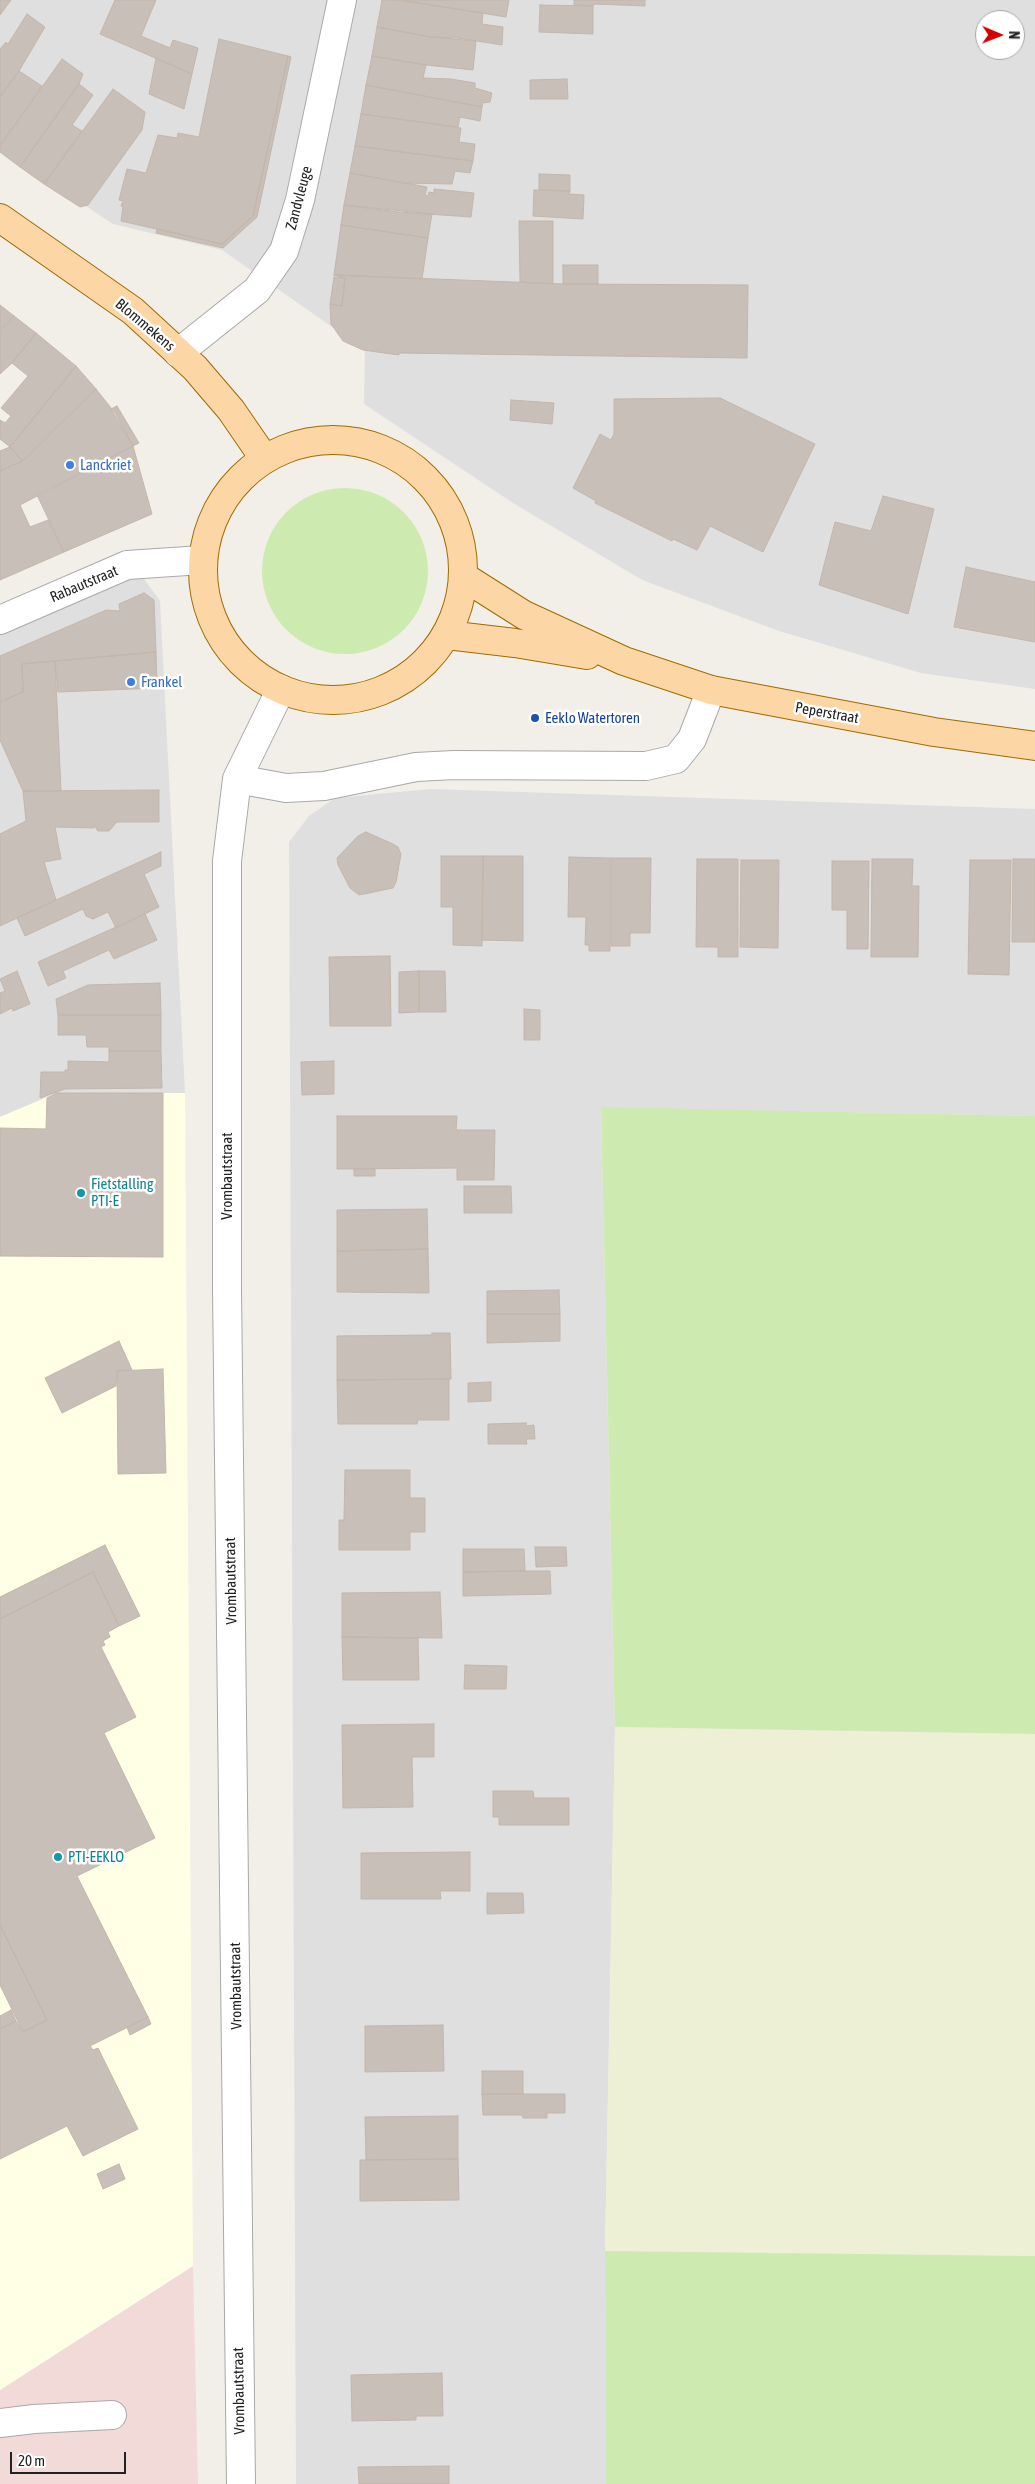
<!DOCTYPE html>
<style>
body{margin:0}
#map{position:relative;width:1035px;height:2484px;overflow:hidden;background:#f2efe9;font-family:"Asap Condensed",sans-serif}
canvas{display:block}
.north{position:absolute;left:975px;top:10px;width:50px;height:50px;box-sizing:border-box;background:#fff;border:1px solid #a7a7a7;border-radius:50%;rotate:91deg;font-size:14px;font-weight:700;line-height:20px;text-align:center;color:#222}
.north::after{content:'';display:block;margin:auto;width:18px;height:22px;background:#d40000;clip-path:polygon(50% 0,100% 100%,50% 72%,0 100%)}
.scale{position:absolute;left:10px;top:2452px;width:116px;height:22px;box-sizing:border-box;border:2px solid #222;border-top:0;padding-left:6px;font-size:15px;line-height:18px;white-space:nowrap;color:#222;-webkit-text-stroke:4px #fff;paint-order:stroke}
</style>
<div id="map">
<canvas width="1035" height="2484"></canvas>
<div class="north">N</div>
<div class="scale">20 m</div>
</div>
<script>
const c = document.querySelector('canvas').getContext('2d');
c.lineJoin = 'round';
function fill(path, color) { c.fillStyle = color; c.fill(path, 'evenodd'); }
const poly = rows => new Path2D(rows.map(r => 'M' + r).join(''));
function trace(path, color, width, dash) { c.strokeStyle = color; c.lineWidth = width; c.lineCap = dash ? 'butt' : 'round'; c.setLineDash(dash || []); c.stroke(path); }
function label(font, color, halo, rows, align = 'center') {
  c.font = font + ' "Asap Condensed",sans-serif'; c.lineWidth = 5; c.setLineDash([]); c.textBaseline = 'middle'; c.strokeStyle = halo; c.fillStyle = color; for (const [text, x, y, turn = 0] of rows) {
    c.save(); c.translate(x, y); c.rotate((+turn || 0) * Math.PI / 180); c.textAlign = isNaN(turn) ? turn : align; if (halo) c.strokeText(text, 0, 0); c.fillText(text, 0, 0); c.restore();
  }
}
const residential = poly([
 [0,0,1035,0,1035,689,921,673,779,631,642,580,513,503,364,404,365,350,222,250,113,224,0,150],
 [985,20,1015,20,1015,50,985,50],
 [142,576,160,601,185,1093,57,1093,0,1117,0,634,127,580],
 [430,789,1035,809,1035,1116,601,1108,615,1727,605,2251,606,2484,296,2484,289,842,309,816,335,798]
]);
const commercial = poly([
 [193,2266,198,2484,0,2484,0,2390]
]);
const education = poly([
 [57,1093,185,1093,193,2266,0,2390,0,1117]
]);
const farmland = poly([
 [615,1727,1035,1734,1035,2256,605,2251]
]);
const grass = poly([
 '262 571a83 83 0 1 1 166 0a83 83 0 1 1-166 0Z',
 [601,1107,1035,1116,1035,1734,615,1727],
 [605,2251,1035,2256,1035,2484,606,2484]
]);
const building = poly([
 [0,0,11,0,0,15,0,0],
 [115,0,156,0,141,36,170,48,173,40,198,48,192,74,100,34,115,0],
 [382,0,399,0,483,13,482,24,503,27,502,45,458,38,431,37,377,27,382,0],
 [399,0,509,0,506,17,399,0],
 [574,0,645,0,645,6,595,4,593,6,574,5,574,0],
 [540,5,593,6,593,34,539,32,540,5],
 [27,14,45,27,19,71,0,97,0,49,6,42,8,44,27,14],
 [377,27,431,37,476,41,473,70,426,65,372,56,377,27],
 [219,39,288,56,253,216,222,244,121,221,123,207,121,206,123,201,119,200,127,169,146,173,158,135,177,138,178,133,199,137,219,39],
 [288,56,291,57,257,217,223,248,156,233,157,229,222,244,253,216,288,56],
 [372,56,426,65,423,78,451,79,475,83,475,88,492,93,490,102,483,103,482,107,366,85,372,56],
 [156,58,192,74,184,109,149,94,156,58],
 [62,59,83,74,79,84,20,167,0,152,0,146,62,59],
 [19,71,42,86,0,146,0,97,19,71],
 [567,79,568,99,530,99,530,80,567,79],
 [79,84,93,95,72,125,82,131,44,184,20,167,79,84],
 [366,85,482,107,480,121,460,117,458,127,361,114,366,85],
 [113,89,145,112,142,130,88,205,80,207,44,184,113,89],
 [361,114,461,128,459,142,475,144,473,161,355,146,361,114],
 [355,146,473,161,470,173,455,171,452,184,403,183,350,173,355,146],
 [350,173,427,187,425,195,428,196,429,192,434,193,434,189,474,193,471,217,398,212,344,205,350,173],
 [539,174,570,175,570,191,539,190,539,174],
 [534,190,570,191,569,194,584,195,583,219,533,216,534,190],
 [344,205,432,214,428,238,341,225,344,205],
 [519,221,553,221,553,284,520,282,519,221],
 [341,225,428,238,422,279,334,275,341,225],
 [563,265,598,265,598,284,563,284,563,265],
 [334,275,563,284,748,285,747,358,399,353,399,355,363,350,343,341,331,324,330,304,342,306,345,278,334,275],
 [334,277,345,278,342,306,330,304,334,277],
 [0,305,14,316,0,330,0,305],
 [14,316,36,333,12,363,0,374,0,330,14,316],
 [36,333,76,366,10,447,0,439,0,420,5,423,11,416,1,408,28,376,12,363,36,333],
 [76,366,96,389,22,461,10,447,76,366],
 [96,389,115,413,133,446,20,505,30,527,48,520,64,552,0,580,0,471,24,460,96,389],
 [720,398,815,444,763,552,710,526,697,550,673,539,672,541,595,503,596,501,573,488,600,434,611,440,614,434,614,399,720,398],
 [511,400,554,403,552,424,510,420,511,400],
 [117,406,139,443,133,446,111,409,117,406],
 [133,446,152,514,64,552,37,495,133,446],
 [10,447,22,461,0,471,0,451,10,447],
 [883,496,934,509,908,614,819,585,835,522,871,531,883,496],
 [966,567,1035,582,1035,642,954,627,966,567],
 [144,593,154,600,156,652,22,664,23,692,0,702,0,656,106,610,120,611,119,604,144,593],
 [156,652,157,688,58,692,55,661,156,652],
 [55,661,61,791,23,791,0,740,0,702,23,692,22,664,55,661],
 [159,790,159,822,117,822,109,831,98,831,94,825,94,828,55,827,61,859,44,862,56,900,0,926,0,834,26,821,23,791,159,790],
 [366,832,393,844,398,847,401,854,396,882,393,888,359,895,350,888,338,865,337,858,358,836,366,832],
 [161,852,161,866,144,874,159,907,116,928,108,912,93,919,86,916,83,909,25,936,17,918,161,852],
 [441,856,483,856,482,946,453,945,453,907,441,907,441,856],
 [483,856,523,856,523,941,482,940,483,856],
 [569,857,610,858,610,951,589,951,589,945,585,945,586,917,568,917,569,857],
 [611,858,651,858,650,933,630,933,630,946,611,946,611,858],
 [697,859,738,859,738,957,718,957,718,947,696,947,697,859],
 [872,859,913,859,912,886,919,886,918,957,871,957,872,859],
 [1013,859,1035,859,1035,942,1012,942,1013,859],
 [741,860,779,860,778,948,740,947,741,860],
 [970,860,1011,860,1009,975,968,974,970,860],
 [832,861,869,861,868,949,847,949,847,910,832,910,832,861],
 [145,914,157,940,114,959,109,950,63,971,66,978,48,986,38,962,145,914],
 [390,956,391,1026,330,1026,329,957,390,956],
 [17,971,30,1004,13,1011,12,1008,0,1014,0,993,5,991,0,979,17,971],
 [419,971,419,1012,399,1013,399,972,419,971],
 [419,971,445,971,446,1012,419,1012,419,971],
 [160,983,161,1015,58,1015,56,999,88,985,160,983],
 [524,1009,540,1010,540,1040,524,1040,524,1009],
 [58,1015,161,1015,161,1051,109,1051,109,1047,87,1047,86,1035,58,1035,58,1015],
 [109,1051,161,1051,162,1088,65,1089,40,1098,41,1072,65,1072,65,1070,68,1070,68,1061,109,1062,109,1051],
 [334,1061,334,1094,302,1095,301,1062,334,1061],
 [57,1093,163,1093,163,1257,0,1256,0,1128,46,1129,47,1098,57,1093],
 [337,1116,457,1116,456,1130,495,1130,494,1180,457,1180,457,1168,337,1169,337,1116],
 [354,1169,375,1169,375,1176,354,1176,354,1169],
 [464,1186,511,1186,512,1213,464,1213,464,1186],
 [427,1209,428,1249,337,1251,337,1210,427,1209],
 [428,1249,429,1293,337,1292,337,1251,428,1249],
 [559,1290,560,1314,487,1314,487,1291,559,1290],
 [487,1314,560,1314,560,1341,487,1343,487,1314],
 [432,1333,450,1333,451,1379,337,1380,337,1336,432,1335,432,1333],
 [119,1341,132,1370,117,1371,116,1386,62,1413,45,1378,119,1341],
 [163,1369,166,1473,118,1474,117,1371,163,1369],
 [449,1379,449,1420,418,1420,417,1424,338,1424,337,1380,449,1379],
 [491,1382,491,1401,468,1402,468,1383,491,1382],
 [526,1423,526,1426,534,1425,535,1439,526,1439,527,1444,488,1444,488,1424,526,1423],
 [345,1470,410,1470,410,1498,425,1498,425,1532,410,1532,410,1550,339,1550,339,1520,344,1520,345,1470],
 [105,1545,140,1616,119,1626,93,1572,0,1619,0,1597,105,1545],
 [535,1547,566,1547,567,1566,536,1567,535,1547],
 [463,1549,524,1549,525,1571,463,1572,463,1549],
 [525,1571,550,1571,551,1594,463,1596,463,1572,525,1571],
 [93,1572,119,1626,108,1632,110,1637,103,1641,105,1645,101,1647,136,1717,104,1733,155,1838,77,1876,148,2017,90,2046,93,2050,98,2048,138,2129,83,2156,67,2126,0,2159,0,2029,16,2021,23,2032,47,2020,0,1925,0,1619,93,1572],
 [440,1592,442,1638,342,1637,342,1593,440,1592],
 [342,1637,418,1638,419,1680,343,1680,342,1637],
 [465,1665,507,1666,506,1689,464,1689,465,1665],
 [434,1724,434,1757,412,1757,413,1807,343,1808,342,1725,434,1724],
 [493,1791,533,1791,534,1798,569,1798,569,1825,499,1825,499,1817,493,1817,493,1791],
 [470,1852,470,1891,440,1891,441,1899,361,1899,361,1853,470,1852],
 [487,1893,523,1893,524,1913,487,1914,487,1893],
 [0,1925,47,2020,23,2032,0,1985,0,1925],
 [11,2010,16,2021,0,2029,0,2016,11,2010],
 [148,2017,151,2024,130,2035,127,2027,148,2017],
 [443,2025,444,2071,365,2072,365,2026,443,2025],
 [482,2071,523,2071,523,2094,482,2094,482,2071],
 [482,2094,565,2094,565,2113,547,2113,547,2118,523,2118,522,2115,483,2115,482,2094],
 [458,2116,458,2159,366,2160,365,2117,458,2116],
 [458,2159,459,2200,360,2201,360,2160,458,2159],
 [119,2164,125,2179,103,2189,97,2174,119,2164],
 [442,2373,443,2416,416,2416,416,2420,352,2421,351,2375,442,2373],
 [449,2466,449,2484,359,2484,358,2467,449,2466]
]);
const minor = poly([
 [178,353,257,290,284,251,300,200,342,0],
 [0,620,127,565,202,560],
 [237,779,286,788,324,786,416,767,454,765,646,766,676,759,692,739,711,690],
 [0,2423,34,2419,112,2415],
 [241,2484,227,1288,227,861,237,779,281,689]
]);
const major = poly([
 [0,218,133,311,195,368,231,410,264,458],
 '203 570a130 130 0 1 1 260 0a130 130 0 1 1-260 0Z',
 [464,577,524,615,624,661,711,690,934,732,1035,746],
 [447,635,515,643,587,655]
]);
const markers = [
 [70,465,5,"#3f7fe0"],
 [131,682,5,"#3f7fe0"],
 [535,718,5,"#1a4fb4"],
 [81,1193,5,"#0f9aa8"],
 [58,1857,5,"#0f9aa8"]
];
const streetNames = [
 ["Zandvleuge",299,198,-75],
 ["Blommekens",145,325,40],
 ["Rabautstraat",84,584,-23],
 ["Peperstraat",827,713,10],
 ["Vrombautstraat",227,1176,-90],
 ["Vrombautstraat",231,1581,-91],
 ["Vrombautstraat",236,1986,-91],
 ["Vrombautstraat",239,2391,-91]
];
const shopNames = [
 ["Lanckriet",80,465],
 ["Frankel",141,682]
];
const transitNames = [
 ["Eeklo Watertoren",545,718]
];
const cultureNames = [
 ["Fietstalling",91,1184],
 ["PTI-E",91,1201],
 ["PTI-EEKLO",68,1857]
];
fill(residential, '#e0dfdf');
fill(commercial, '#f2dad9');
fill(education, '#ffffe5');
fill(farmland, '#eef0d5');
fill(grass, '#cdebb0');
fill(building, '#c7bfb8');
trace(building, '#c4b6ab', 1);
trace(minor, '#a9a9a9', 30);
trace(major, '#a06b00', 30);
trace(minor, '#fff', 28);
trace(major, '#fcd6a4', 28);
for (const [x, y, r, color] of markers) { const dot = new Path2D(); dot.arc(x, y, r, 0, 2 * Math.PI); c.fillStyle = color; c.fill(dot); trace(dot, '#fff', 2); }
label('15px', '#222', '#fff', streetNames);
label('15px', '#366cbe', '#fff', shopNames, 'left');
label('15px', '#164399', '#fff', transitNames, 'left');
label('15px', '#0d838f', '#fff', cultureNames, 'left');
</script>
